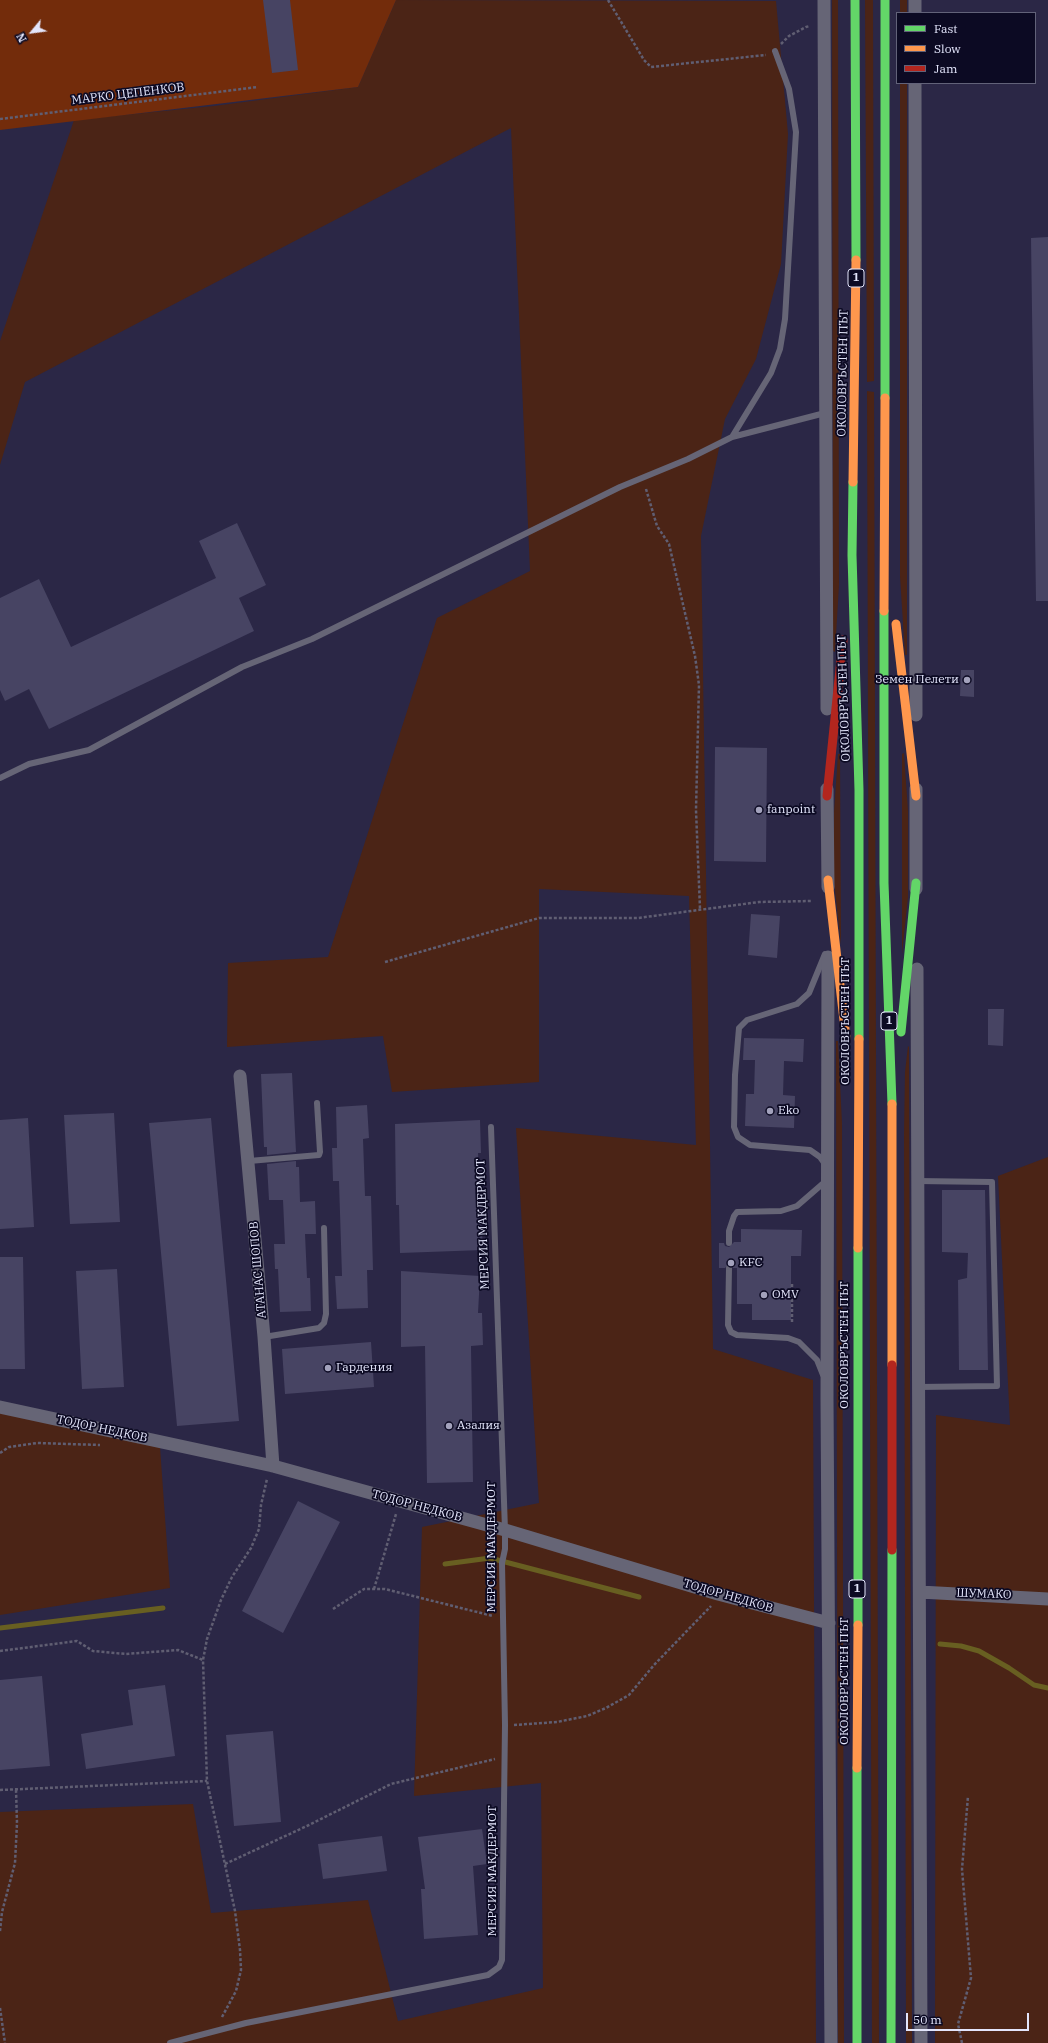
<!DOCTYPE html>
<meta charset="utf-8">
<style>
body{margin:0}
#map{position:relative;width:1048px;height:2043px;overflow:hidden;background:#2b2746;font-family:"IBM Plex Serif",serif}
canvas{display:block}
.legend{position:absolute;left:896px;top:12px;width:140px;height:72px;box-sizing:border-box;background:#0c0a23;border:1px solid #626279;margin:0;padding:5px 7px;list-style:none;font-size:12px;color:#e3e5fb}
.legend li{display:flex;align-items:center;gap:8px;height:20px}
.legend b{width:20px;border:1px solid #626279}
.north{position:absolute;left:12px;top:12px;width:40px;height:40px;-webkit-text-stroke:3px #0c0a23;paint-order:stroke;rotate:241deg;font-size:11px;font-weight:700;line-height:16px;text-align:center;color:#e3e5fb}
.north::after{content:'';display:block;margin:auto;width:14px;height:18px;background:#e3e5fb;clip-path:polygon(50% 0,100% 100%,50% 72%,0 100%)}
.scale{position:absolute;left:906px;top:2013px;width:123px;height:18px;box-sizing:border-box;border:2px solid #e3e5fb;border-top:0;padding-left:5px;font-size:12px;line-height:14px;white-space:nowrap;color:#e3e5fb;-webkit-text-stroke:3px #0c0a23;paint-order:stroke}
</style>
<div id="map">
<canvas width="1048" height="2043"></canvas>
<ul class="legend">
<li><b style="height:5px;background:#63d668"></b>Fast</li>
<li><b style="height:5px;background:#ff974d"></b>Slow</li>
<li><b style="height:5px;background:#b3261e"></b>Jam</li>
</ul>
<div class="north">N</div>
<div class="scale">50 m</div>
</div>
<script>
const c = document.querySelector('canvas').getContext('2d');
c.lineJoin = 'round';
function fill(path, color) { c.fillStyle = color; c.fill(path, 'evenodd'); }
const poly = rows => new Path2D(rows.map(r => 'M' + r).join(''));
function trace(path, color, width, dash) { c.strokeStyle = color; c.lineWidth = width; c.lineCap = dash ? 'butt' : 'round'; c.setLineDash(dash || []); c.stroke(path); }
function label(font, color, halo, rows, align = 'center') {
  c.font = font + ' "IBM Plex Serif",serif'; c.lineWidth = 3.5; c.setLineDash([]); c.textBaseline = 'middle'; c.strokeStyle = halo; c.fillStyle = color; for (const [text, x, y, turn = 0] of rows) {
    c.save(); c.translate(x, y); c.rotate((+turn || 0) * Math.PI / 180); c.textAlign = isNaN(turn) ? turn : align; if (halo) c.strokeText(text, 0, 0); c.fillText(text, 0, 0); c.restore();
  }
}
const green = poly([
 [396,0,776,1,788,134,781,264,756,359,725,419,701,536,713,1349,813,1380,816,2043,0,2043,0,1812,193,1804,211,1913,368,1900,398,2021,543,1988,541,1783,414,1796,422,1527,539,1503,516,1128,696,1145,689,896,539,889,539,1082,392,1092,383,1036,227,1047,228,963,328,957,437,618,530,571,511,128,25,382,0,465,0,341,74,120,214,106,358,87],
 [832,0,838,0,839,585,835,652,833,651],
 [865,0,873,0,874,381,867,382],
 [900,0,907,0,907,13,900,13],
 [900,83,907,83,907,655,905,655,900,576],
 [867,391,874,392,879,2043,872,2043],
 [904,753,908,811,908,897,902,954,902,754],
 [838,754,840,754,841,945,834,881,834,812],
 [836,1041,838,1041,842,1123,844,2043,838,2043],
 [908,1046,909,1047,912,2043,906,2043,904,1134,905,1072],
 [1048,1157,1048,2043,935,2043,936,1415,1010,1425,998,1176],
 [0,1413,160,1447,170,1588,0,1615]
]);
const forest = poly([
 [0,0,396,0,358,87,0,130]
]);
const stream = poly([
 [445,1564,490,1558,639,1597],
 [0,1628,163,1608],
 [940,1644,961,1646,979,1651,1009,1668,1034,1685,1048,1688]
]);
const building = poly([
 [263,0,290,0,298,70,272,73],
 [1048,237,1048,601,1036,601,1031,238],
 [237,523,266,585,239,598,254,631,49,729,29,689,5,701,0,690,0,598,39,579,71,647,216,578,199,541],
 [961,670,974,670,974,697,960,696],
 [715,747,767,748,766,862,714,861],
 [751,914,780,916,777,958,748,955],
 [988,1009,1004,1009,1003,1046,988,1045],
 [744,1038,804,1039,803,1062,784,1061,783,1095,795,1096,794,1128,745,1126,746,1094,754,1094,755,1060,743,1060],
 [292,1073,296,1152,267,1155,267,1147,264,1147,261,1074],
 [367,1105,369,1138,363,1139,365,1196,371,1196,373,1270,367,1270,368,1308,337,1309,335,1276,342,1276,339,1181,333,1181,332,1148,337,1148,336,1107],
 [114,1113,120,1222,70,1224,64,1115],
 [28,1118,34,1227,0,1229,0,1120],
 [211,1118,239,1421,177,1426,149,1123],
 [480,1120,481,1153,478,1153,483,1250,400,1253,399,1205,396,1205,395,1124],
 [296,1161,296,1167,299,1167,300,1202,315,1201,316,1234,305,1234,307,1278,310,1278,311,1311,280,1312,278,1269,275,1269,274,1244,285,1244,283,1200,269,1200,267,1164],
 [942,1190,985,1190,988,1370,959,1370,958,1280,967,1278,968,1253,942,1252],
 [741,1229,802,1230,801,1256,791,1256,791,1320,752,1320,752,1304,737,1304,737,1268,733,1268,729,1264,725,1268,719,1268,719,1243,724,1243,725,1246,729,1247,734,1242,741,1242],
 [0,1257,23,1257,25,1369,0,1369],
 [117,1269,124,1387,82,1389,76,1271],
 [401,1271,480,1276,478,1313,482,1313,483,1345,471,1346,473,1482,427,1483,425,1346,401,1347],
 [371,1342,374,1387,285,1394,282,1349],
 [298,1501,340,1522,283,1633,242,1611],
 [42,1676,50,1766,0,1770,0,1680],
 [165,1685,175,1756,86,1769,81,1734,133,1725,128,1690],
 [273,1731,281,1822,234,1826,226,1735],
 [482,1829,487,1864,473,1866,478,1935,424,1939,421,1889,425,1889,418,1837],
 [382,1836,387,1871,323,1879,318,1844]
]);
const path = poly([
 [608,0,644,60,651,67,766,55],
 [781,44,789,36,806,27,810,26],
 [0,119,258,87],
 [646,489,657,526,669,544,695,656,699,685,696,810,700,909],
 [385,962,539,918,638,918,759,902,811,901],
 [792,1322,792,1282],
 [0,1453,9,1447,37,1443,100,1445],
 [374,1589,396,1514],
 [333,1609,364,1589,385,1589,493,1616],
 [0,1651,77,1641,93,1651,126,1654,178,1650,203,1660],
 [514,1725,557,1722,587,1716,606,1708,629,1695,654,1665,711,1606],
 [0,1790,207,1781],
 [225,1864,309,1825,391,1784,495,1759],
 [0,1931,2,1912,15,1863,17,1823,16,1789],
 [0,2008,5,2043],
 [222,2017,236,1991,241,1970,240,1950,235,1911,207,1781,203,1660,207,1639,221,1600,232,1577,251,1548,259,1529,261,1505,267,1479],
 [962,2043,958,2024,971,1978,962,1869,968,1796]
]);
const lane = poly([
 [732,437,771,373,780,349,785,319,796,132,789,89,775,51],
 [0,778,29,764,89,750,242,667,312,639,620,487,688,459,732,437,825,413],
 [249,1161,319,1155,320,1152,317,1103],
 [825,1164,820,1157,810,1150,750,1145,738,1137,734,1127,735,1075,739,1028,747,1020,797,1004,809,993,825,954],
 [917,1181,992,1182,997,1386,919,1387],
 [729,1243,729,1231,734,1216,737,1212,781,1211,797,1206,827,1180],
 [729,1268,728,1325,731,1332,737,1335,788,1338,799,1342,817,1360,823,1375],
 [264,1337,319,1328,324,1323,326,1314,324,1228],
 [170,2043,246,2023,488,1975,499,1967,502,1960,505,1725,502,1563,505,1549,505,1530,491,1127]
]);
const street = poly([
 [824,0,827,709],
 [915,0,915,13],
 [915,83,916,715],
 [827,789,828,887],
 [916,789,916,889],
 [828,957,827,1398,831,2043],
 [917,969,921,2043],
 [240,1076,264,1337,273,1466],
 [0,1407,273,1466,505,1530,718,1594,829,1623],
 [920,1592,1048,1599]
]);
const fast = poly([
 [855,0,856,260],
 [885,398,885,0],
 [853,482,852,555,859,790,859,1039],
 [884,611,884,883,892,1104],
 [901,1032,916,883],
 [858,1625,858,1248],
 [857,2043,857,1768],
 [891,2043,892,1550]
]);
const slow = poly([
 [853,482,856,260],
 [884,611,885,398],
 [896,624,916,796],
 [828,880,846,1038],
 [892,1104,892,1365],
 [858,1248,859,1039],
 [857,1768,858,1625]
]);
const jam = poly([
 [827,796,843,640],
 [892,1550,892,1365]
]);
const markers = [
 [967,680,4,"#a3a2bc"],
 [759,810,4,"#a3a2bc"],
 [770,1111,4,"#a3a2bc"],
 [731,1263,4,"#a3a2bc"],
 [764,1295,4,"#a3a2bc"],
 [328,1368,4,"#a3a2bc"],
 [449,1426,4,"#a3a2bc"]
];
const shields = [
 [856,278,16],
 [889,1021,16],
 [857,1589,16]
];
const shieldNames = [
 ["1",856,278],
 ["1",889,1021],
 ["1",857,1589]
];
const streetNames = [
 ["МАРКО ЦЕПЕНКОВ",128,94,-7],
 ["ОКОЛОВРЪСТЕН ПЪТ",843,373,-89],
 ["ОКОЛОВРЪСТЕН ПЪТ",844,698,-92],
 ["ОКОЛОВРЪСТЕН ПЪТ",846,1021,-90],
 ["МЕРСИЯ МАКДЕРМОТ",483,1224,-92],
 ["АТАНАС ШОПОВ",258,1270,-95],
 ["ОКОЛОВРЪСТЕН ПЪТ",845,1345,-90],
 ["ТОДОР НЕДКОВ",102,1429,12],
 ["ТОДОР НЕДКОВ",417,1506,15],
 ["МЕРСИЯ МАКДЕРМОТ",492,1547,-90],
 ["ШУМАКО",984,1594,2],
 ["ТОДОР НЕДКОВ",728,1596,16],
 ["ОКОЛОВРЪСТЕН ПЪТ",845,1681,-90],
 ["МЕРСИЯ МАКДЕРМОТ",493,1871,-90]
];
const poiNames = [
 ["Земен Пелети",959,680,"right"],
 ["fanpoint",767,810],
 ["Eko",778,1111],
 ["KFC",739,1263],
 ["OMV",772,1295],
 ["Гардения",336,1368],
 ["Азалия",457,1426]
];
fill(green, '#4b2416');
fill(forest, '#732c0b');
trace(stream, '#685f21', 5);
fill(building, '#474463');
trace(path, '#605e72', 2.5, [3, 2]);
trace(lane, '#666576', 6);
trace(street, '#666576', 13);
trace(fast, '#63d668', 9);
trace(slow, '#ff974d', 9);
trace(jam, '#b3261e', 9);
for (const [x, y, r, color] of markers) { const dot = new Path2D(); dot.arc(x, y, r, 0, 2 * Math.PI); c.fillStyle = color; c.fill(dot); trace(dot, '#0c0a23', 1.5); }
for (const [x, y, w] of shields) { const box = new Path2D(); box.roundRect(x - w / 2, y - 9, w, 18, 3); c.fillStyle = '#0c0a23'; c.fill(box); trace(box, '#e3e5fb', 1); }
label('bold 11px', '#e3e5fb', null, shieldNames);
label('12px', '#e3e5fb', '#0c0a23', streetNames);
label('12px', '#e3e5fb', '#0c0a23', poiNames, 'left');
</script>
